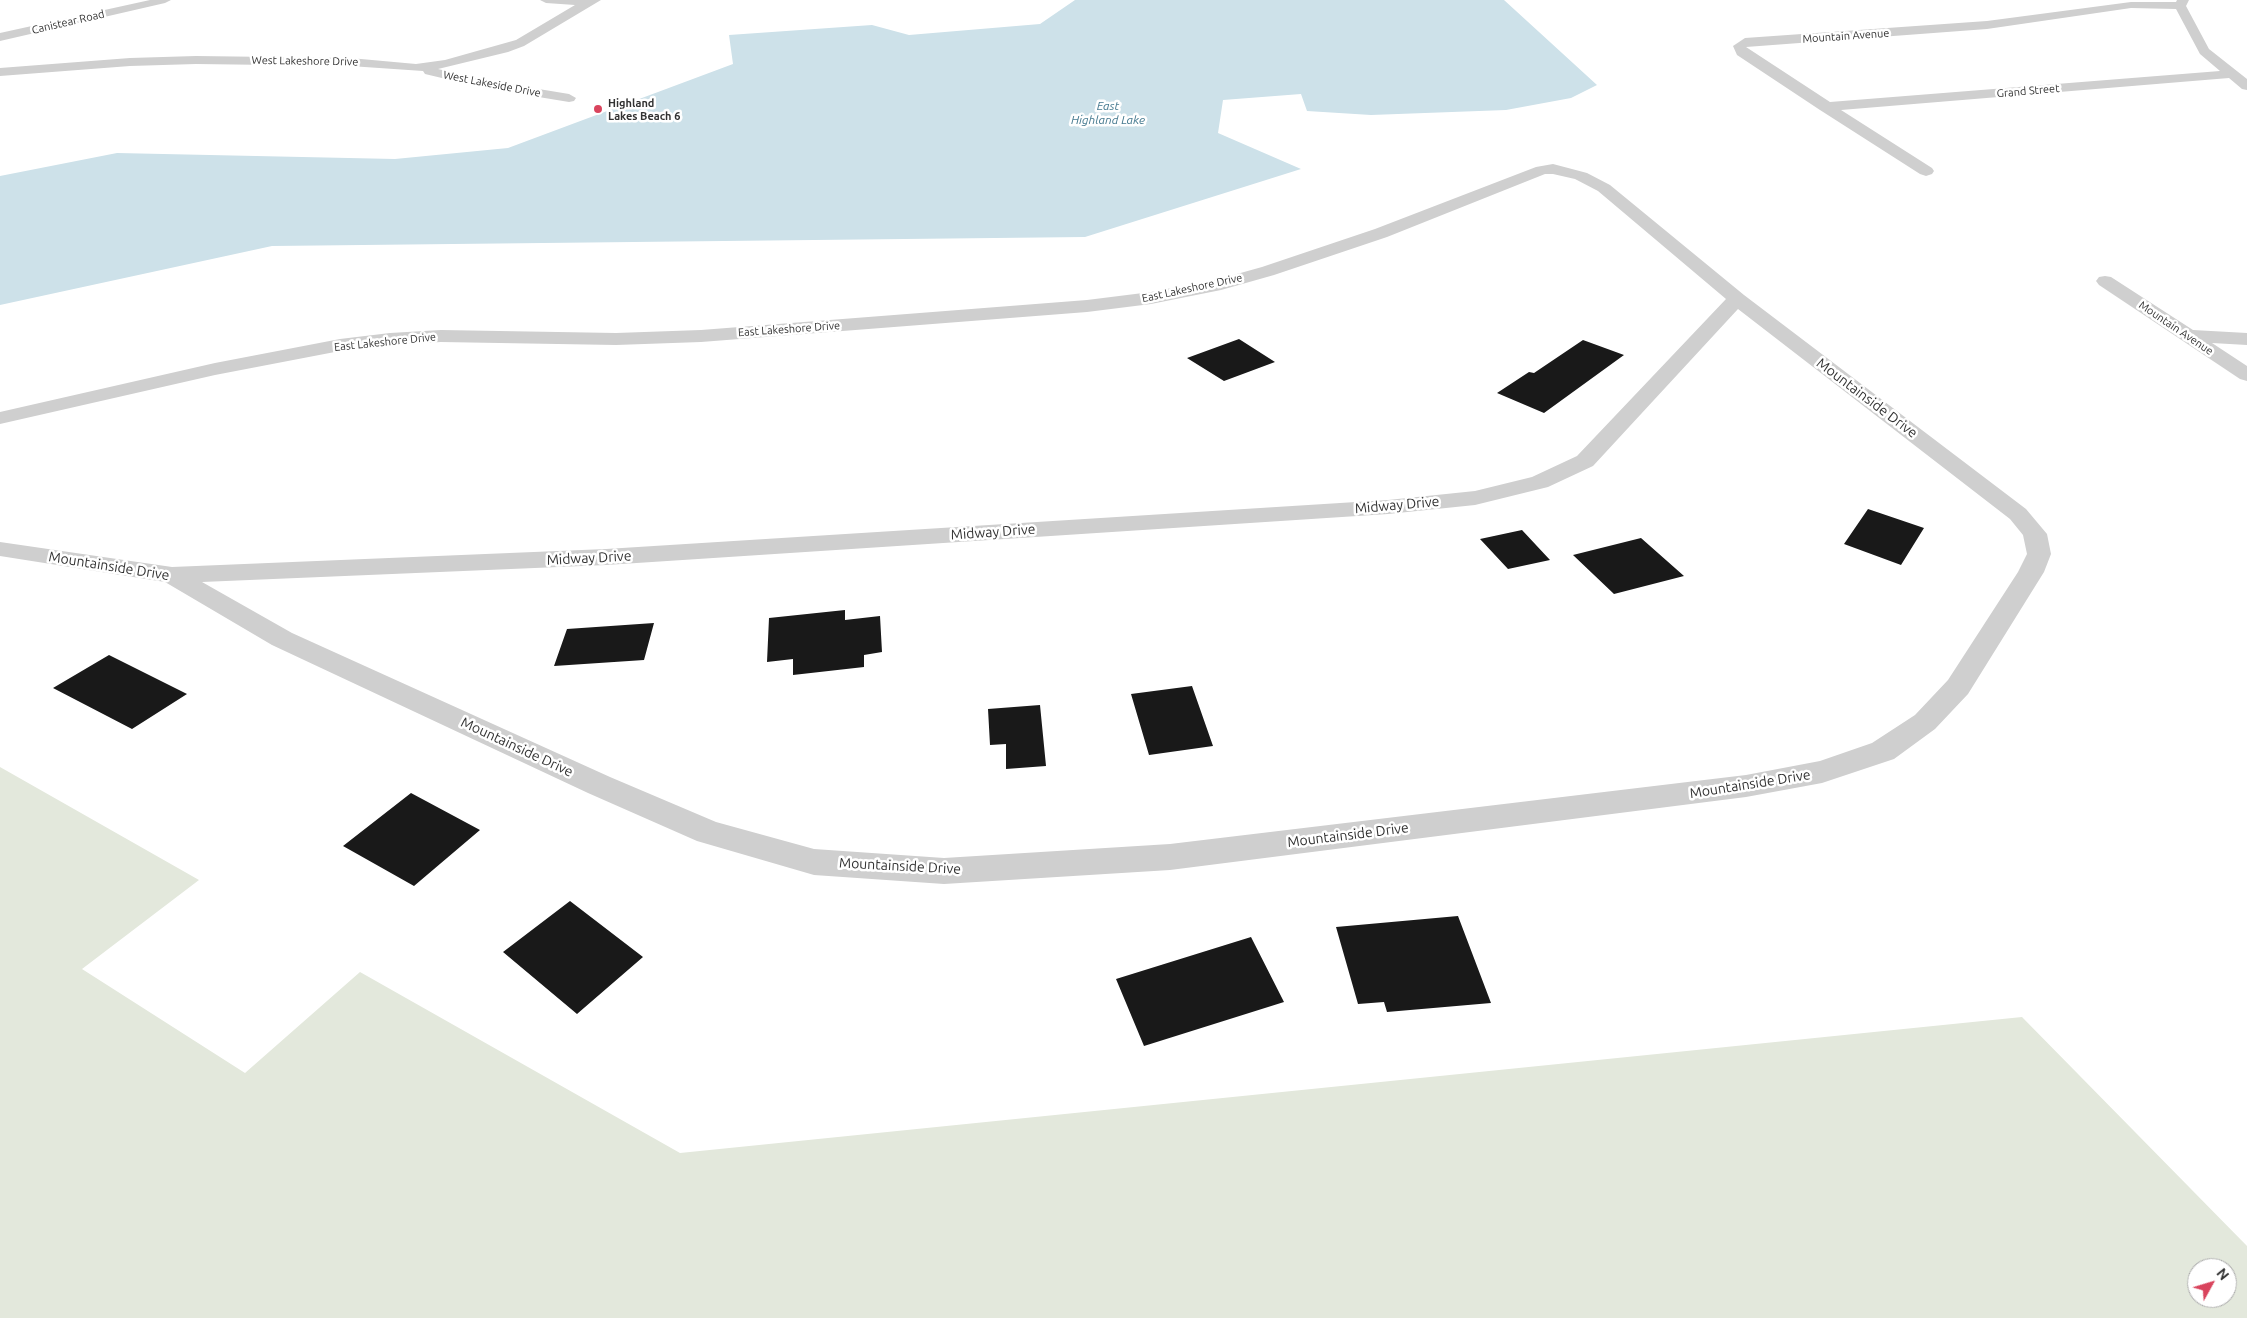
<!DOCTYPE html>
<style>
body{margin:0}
#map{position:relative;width:2247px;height:1318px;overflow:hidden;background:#fff;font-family:Ubuntu,sans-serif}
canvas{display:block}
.north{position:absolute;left:2187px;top:1258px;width:50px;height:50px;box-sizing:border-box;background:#fff;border:1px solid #adadad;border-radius:50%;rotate:51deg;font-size:14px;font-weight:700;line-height:20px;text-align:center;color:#323232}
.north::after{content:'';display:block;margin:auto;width:18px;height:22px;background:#d9445d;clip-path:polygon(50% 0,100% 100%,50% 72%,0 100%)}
</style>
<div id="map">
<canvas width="2247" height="1318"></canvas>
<div class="north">N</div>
</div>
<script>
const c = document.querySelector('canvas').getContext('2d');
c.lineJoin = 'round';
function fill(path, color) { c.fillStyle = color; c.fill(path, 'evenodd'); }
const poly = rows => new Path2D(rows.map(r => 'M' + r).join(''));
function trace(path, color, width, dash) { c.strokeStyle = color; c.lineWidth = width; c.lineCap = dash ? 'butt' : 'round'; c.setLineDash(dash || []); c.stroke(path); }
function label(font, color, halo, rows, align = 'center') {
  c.font = font + ' Ubuntu,sans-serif'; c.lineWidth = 5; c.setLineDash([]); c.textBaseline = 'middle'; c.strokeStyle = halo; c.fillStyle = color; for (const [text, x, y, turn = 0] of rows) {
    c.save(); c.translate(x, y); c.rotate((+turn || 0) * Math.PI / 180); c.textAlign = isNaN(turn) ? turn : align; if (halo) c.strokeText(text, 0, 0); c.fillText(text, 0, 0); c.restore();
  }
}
const green = poly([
 [0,767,199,880,82,969,245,1073,360,972,680,1153,2022,1017,2247,1246,2247,1318,0,1318],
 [2197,1268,2227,1268,2227,1298,2197,1298]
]);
const water = poly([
 [1075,0,1504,0,1597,85,1571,98,1506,110,1371,115,1307,111,1301,94,1223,100,1218,133,1301,169,1085,237,272,246,0,305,0,176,117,153,395,159,508,148,733,64,729,35,872,25,909,35,1040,24]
]);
const building = poly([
 [1239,339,1275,362,1224,381,1187,358],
 [1583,340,1624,355,1544,413,1497,393,1529,372,1534,373],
 [1868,509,1924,528,1901,565,1844,544],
 [1522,530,1550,560,1508,569,1480,539],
 [1641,538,1684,576,1614,594,1573,555],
 [845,610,845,620,880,616,882,652,864,655,864,667,793,675,793,659,767,662,769,618],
 [654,623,644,660,554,666,567,629],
 [109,655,187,694,132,729,53,688],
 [1192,686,1213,746,1149,755,1131,694],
 [1040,705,1046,766,1006,769,1006,744,990,745,988,709],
 [411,793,480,830,414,886,343,846],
 [570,901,643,957,577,1014,503,952],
 [1458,916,1491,1003,1387,1012,1384,1002,1358,1004,1336,927],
 [1251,937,1284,1002,1144,1046,1116,979]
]);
const minor = poly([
 [150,0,171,0,165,3,0,41,0,33,150,0],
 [540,0,601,0,524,46,508,52,438,69,484,80,569,94,576,98,574,101,569,102,484,88,425,74,423,71,350,66,196,64,130,66,0,76,0,68,130,58,196,56,350,58,416,64,445,60,516,40,575,5,546,3,540,0],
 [2177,0,2189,0,2186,6,2209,49,2247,79,2247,90,2242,89,2229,78,1841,110,1932,168,1934,171,1932,174,1926,176,1920,174,1820,110,1737,55,1733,46,1745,38,1987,21,2131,2,2176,2,2177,0],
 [2131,8,2176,9,2200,54,2220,71,1830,102,1746,47,1987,29,2131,8],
 [1553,164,1587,173,1610,185,1744,295,2026,509,2047,534,2051,554,2044,572,1968,694,1935,729,1894,759,1822,783,1746,797,1170,870,944,884,814,875,697,841,588,793,272,645,165,582,0,556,0,542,172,567,606,549,1388,500,1475,491,1532,477,1577,456,1726,299,1598,191,1575,179,1553,174,1545,174,1387,237,1274,275,1221,290,1151,304,1087,312,701,342,616,345,441,342,390,345,340,351,215,375,0,424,0,412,215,363,340,339,390,333,441,330,616,333,701,330,1087,300,1151,292,1219,279,1262,267,1375,229,1536,167,1553,164],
 [1738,309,2010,519,2023,535,2027,554,2018,572,1948,680,1915,715,1872,743,1820,761,1746,775,1170,844,944,858,814,849,716,822,610,777,292,633,202,582,606,565,1388,514,1475,505,1548,487,1593,466,1738,309],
 [2105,276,2111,277,2193,330,2247,333,2247,345,2212,343,2247,366,2247,381,2240,379,2099,285,2096,281,2099,277,2105,276]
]);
const markers = [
 [598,109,5,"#d9445d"]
];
const farStreetnames = [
 ["Canistear Road",68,22,-13],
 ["Mountain Avenue",1846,36,-4],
 ["West Lakeshore Drive",305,61,1],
 ["West Lakeside Drive",492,84,11],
 ["Grand Street",2028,91,-5],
 ["East Lakeshore Drive",1192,288,-12],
 ["Mountain Avenue",2176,328,34],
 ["East Lakeshore Drive",789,329,-4],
 ["East Lakeshore Drive",385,342,-6]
];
const farPoinames = [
 ["Highland",608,103],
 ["Lakes Beach 6",608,116]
];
const farWaternames = [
 ["East",1108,106],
 ["Highland Lake",1108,120]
];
const streetNames = [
 ["Mountainside Drive",1867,398,37],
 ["Midway Drive",1397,505,-5],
 ["Midway Drive",993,532,-4],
 ["Midway Drive",589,558,-3],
 ["Mountainside Drive",109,566,9],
 ["Mountainside Drive",517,747,25],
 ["Mountainside Drive",1750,784,-9],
 ["Mountainside Drive",1348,835,-7],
 ["Mountainside Drive",900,866,3]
];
fill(green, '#e3e8dc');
fill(water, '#cde1e9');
fill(building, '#191919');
fill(minor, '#cfcfcf');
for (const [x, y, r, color] of markers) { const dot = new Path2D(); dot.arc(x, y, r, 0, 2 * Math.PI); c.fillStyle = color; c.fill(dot); trace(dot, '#fff', 2); }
label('11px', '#323232', '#fff', farStreetnames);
label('bold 11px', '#323232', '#fff', farPoinames, 'left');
label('italic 12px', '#45798f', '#fff', farWaternames);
label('14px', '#323232', '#fff', streetNames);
</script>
